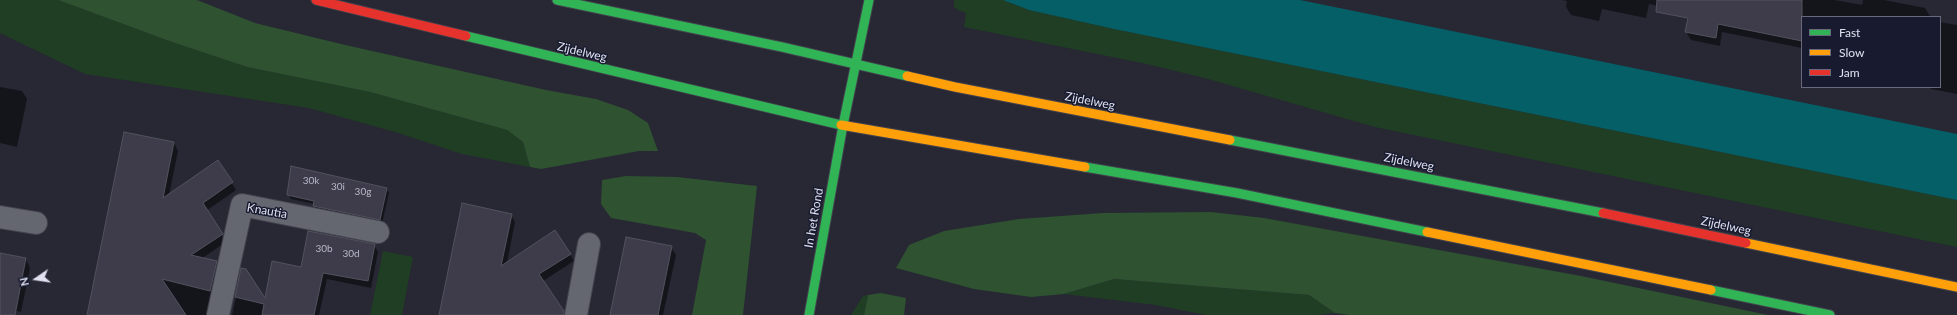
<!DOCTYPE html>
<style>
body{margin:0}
#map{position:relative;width:1957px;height:315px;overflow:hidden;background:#272834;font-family:Lato,sans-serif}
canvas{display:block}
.legend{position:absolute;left:1801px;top:16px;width:140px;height:72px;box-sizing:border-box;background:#181b2f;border:1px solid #686a7c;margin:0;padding:5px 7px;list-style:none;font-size:12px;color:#dfe1f0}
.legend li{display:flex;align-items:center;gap:8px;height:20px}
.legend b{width:20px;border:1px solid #686a7c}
.north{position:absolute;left:16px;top:259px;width:40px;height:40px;-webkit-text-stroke:3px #181b2f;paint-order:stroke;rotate:257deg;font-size:11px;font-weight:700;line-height:16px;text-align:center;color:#dfe1f0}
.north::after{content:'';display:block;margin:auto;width:14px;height:18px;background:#dfe1f0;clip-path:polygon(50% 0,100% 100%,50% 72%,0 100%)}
</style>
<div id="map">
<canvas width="1957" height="315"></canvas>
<ul class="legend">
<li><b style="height:5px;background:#30b455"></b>Fast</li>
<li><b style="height:5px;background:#ff9f0a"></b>Slow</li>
<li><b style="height:5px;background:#e5322d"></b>Jam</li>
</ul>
<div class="north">N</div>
</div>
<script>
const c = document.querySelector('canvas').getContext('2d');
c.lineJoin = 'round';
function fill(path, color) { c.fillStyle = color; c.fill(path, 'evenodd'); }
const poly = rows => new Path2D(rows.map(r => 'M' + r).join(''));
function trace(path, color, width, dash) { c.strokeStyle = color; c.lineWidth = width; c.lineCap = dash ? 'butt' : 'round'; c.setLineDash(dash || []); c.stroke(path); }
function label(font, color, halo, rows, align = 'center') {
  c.font = font + ' Lato,sans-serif'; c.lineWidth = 3; c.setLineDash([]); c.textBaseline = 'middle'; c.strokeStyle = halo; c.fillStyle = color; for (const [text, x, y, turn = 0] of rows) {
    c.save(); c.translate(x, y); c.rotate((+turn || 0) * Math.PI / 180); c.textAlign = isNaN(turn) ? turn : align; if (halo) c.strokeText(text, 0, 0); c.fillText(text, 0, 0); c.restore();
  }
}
const green = poly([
 [0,0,58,0,172,42,247,67,370,92,507,130,523,142,530,167,462,154,395,132,309,108,85,74,0,33],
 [954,0,1003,0,1029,10,1114,29,1957,200,1957,247,1375,127,1201,77,1142,63,964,27,966,13,958,10,954,7],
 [383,251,413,257,402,315,370,315],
 [1114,279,1309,295,1335,313,1317,315,1206,315,1156,305,1064,294],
 [868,295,864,315,851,315,863,296]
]);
const forest = poly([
 [58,0,197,0,255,23,341,44,546,90,596,99,628,110,648,123,658,151,639,151,541,169,530,167,523,142,507,130,370,92,247,67,172,42],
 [626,176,677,177,757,186,743,315,692,315,706,240,695,233,611,218,601,204,602,180],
 [1211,212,1264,218,1581,276,1768,315,1349,315,1335,313,1309,295,1114,279,1064,294,1031,297,974,289,896,268,909,245,944,231,1019,219,1103,213],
 [881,293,906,298,904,315,864,315,868,295]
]);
const water = poly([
 [1003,0,1300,0,1957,134,1957,200,1114,29,1029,10]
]);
const shadow = poly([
 [1562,0,1835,0,1862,5,1863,0,1884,0,1925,8,1930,16,1802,17,1802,48,1722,32,1720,46,1691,40,1686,32,1690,13,1649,4,1646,18,1602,9,1599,21,1571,15,1566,7,1567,1],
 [1940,22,1957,25,1957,94,1931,89,1930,87,1940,87],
 [0,87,22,91,27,99,17,147,0,143],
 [125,134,174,143,178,151,169,195,218,161,236,190,206,211,226,242,201,259,216,262,220,270,211,315,88,315],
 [386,188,389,193,382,224,316,211,314,204,291,199,288,194],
 [511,215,515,222,507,263,570,254,574,261,543,281,560,315,440,315],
 [374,245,378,252,371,288,327,279,319,315,232,315,242,269,244,268,266,300,302,268],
 [671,247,676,255,663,315,611,315],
 [0,254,26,259,30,268,21,312,0,307]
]);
const building = poly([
 [1657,0,1802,0,1802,41,1718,24,1716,38,1685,32,1688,18,1656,12,1657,0],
 [124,132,174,142,163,198,218,160,233,182,203,203,223,234,191,255,217,261,210,291,162,279,186,315,87,315,124,132],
 [291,166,387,188,380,220,313,206,314,201,287,195,291,166],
 [462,203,512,214,501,266,555,230,571,254,539,274,564,311,564,315,439,315,462,203],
 [308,231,375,244,368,281,323,273,314,315,262,315,264,304,235,297,241,268,246,269,265,298,272,261,301,267,308,231],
 [626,237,672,246,658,315,610,315,626,237],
 [0,253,26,258,15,315,0,315,0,253]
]);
const street = poly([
 [0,217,36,223],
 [218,315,242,205,378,232],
 [576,315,589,244]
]);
const fast = poly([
 [557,0,782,47,907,76],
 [466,36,841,125],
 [1230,140,1603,213],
 [1085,167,1237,193,1427,232],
 [1711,290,1830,315],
 [809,315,843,125,869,0]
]);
const slow = poly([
 [907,76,955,87,1230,140],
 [841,125,1085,167],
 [1427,232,1711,290],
 [1746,243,1957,287]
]);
const jam = poly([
 [316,0,466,36],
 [1603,213,1746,243]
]);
const numberNames = [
 ["30k",311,181],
 ["30i",338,187],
 ["30g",363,192],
 ["30b",324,249],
 ["30d",351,254]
];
const streetNames = [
 ["Zijdelweg",582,52,13],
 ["Zijdelweg",1090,101,11],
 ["Zijdelweg",1409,162,11],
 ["Knautia",267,211,10],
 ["In het Rond",814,218,-80],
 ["Zijdelweg",1726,226,12]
];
fill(green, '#203e23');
fill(forest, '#2f5231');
fill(water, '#045f67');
fill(shadow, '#0007');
fill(building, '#3e3c4b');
trace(building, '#52525d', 1);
trace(street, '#42434e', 24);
trace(fast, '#42434e', 11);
trace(slow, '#42434e', 11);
trace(jam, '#42434e', 11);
trace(street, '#646670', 22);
trace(fast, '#30b455', 9);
trace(slow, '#ff9f0a', 9);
trace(jam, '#e5322d', 9);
label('10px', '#b7b8c7', null, numberNames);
label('12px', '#dfe1f0', '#181b2f', streetNames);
</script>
